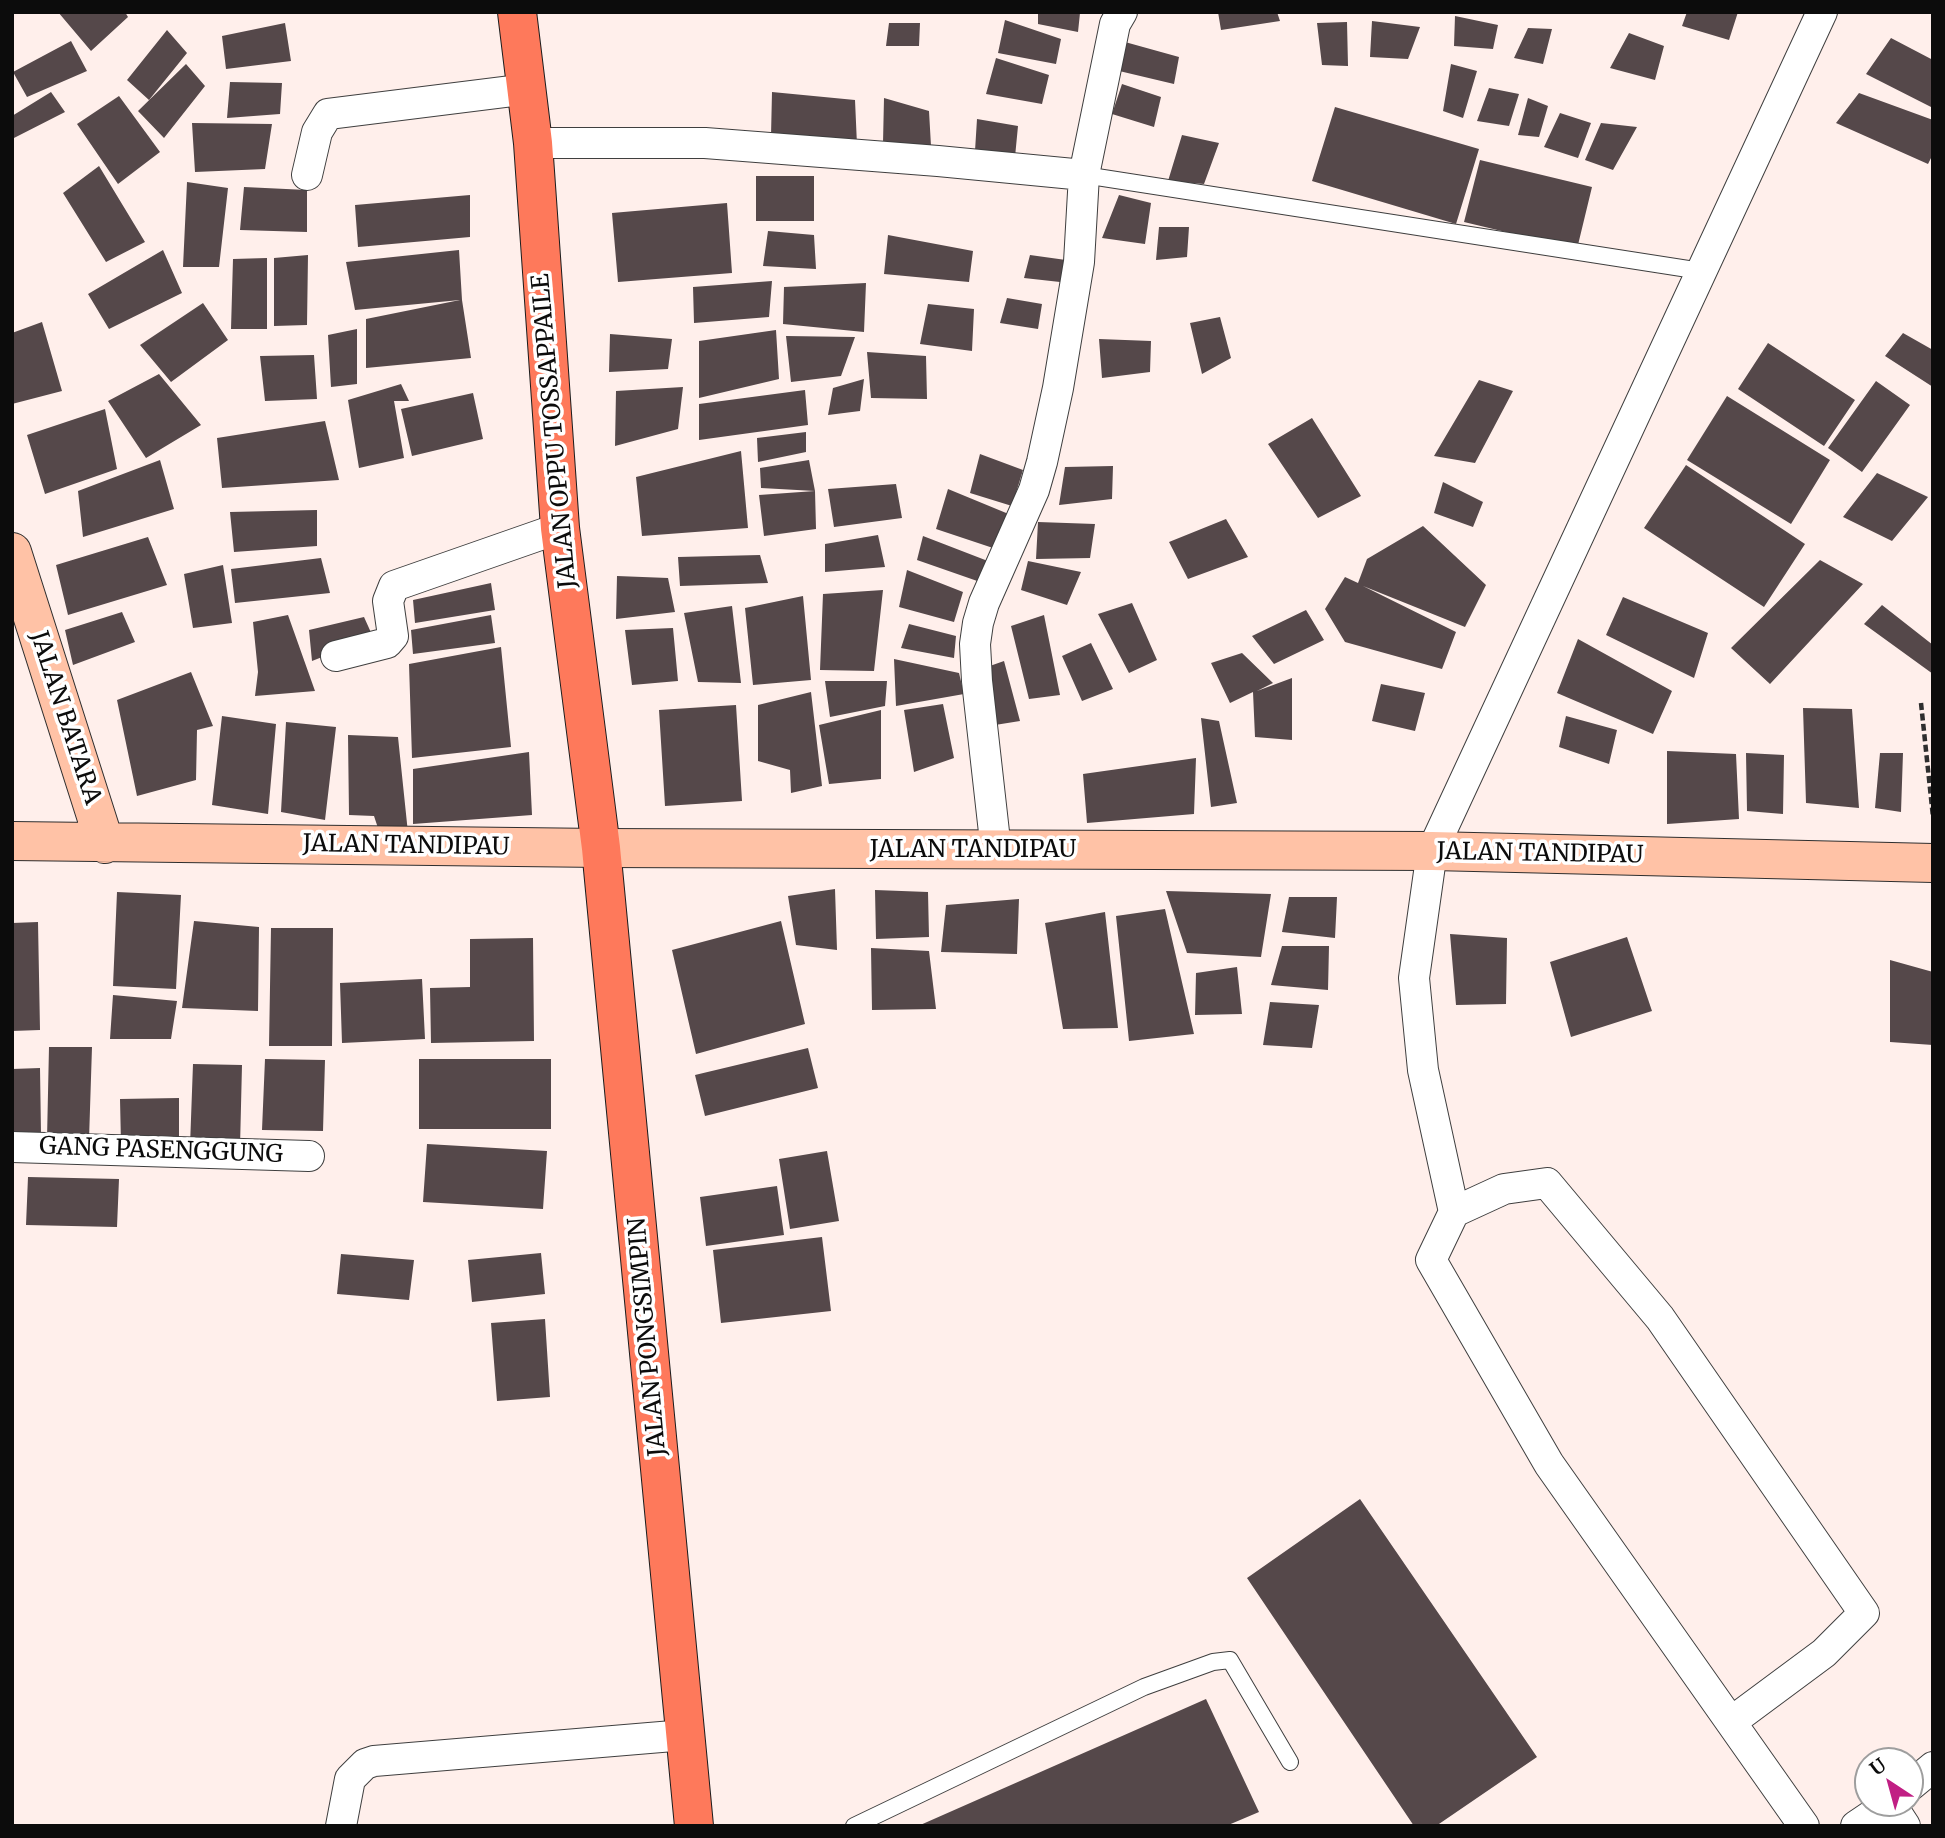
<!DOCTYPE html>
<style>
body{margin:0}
#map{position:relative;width:1945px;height:1838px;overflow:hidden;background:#ffefeb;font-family:Merriweather,serif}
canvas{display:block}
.frame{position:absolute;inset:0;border:14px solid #0c0c0c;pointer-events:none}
.north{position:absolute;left:1854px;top:1747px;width:70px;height:70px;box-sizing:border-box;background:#fff;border:2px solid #9e9e9e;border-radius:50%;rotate:324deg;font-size:19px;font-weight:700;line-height:28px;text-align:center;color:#0c0c0c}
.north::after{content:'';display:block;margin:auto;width:24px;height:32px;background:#c11f84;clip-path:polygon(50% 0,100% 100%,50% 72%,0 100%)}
</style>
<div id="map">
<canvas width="1945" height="1838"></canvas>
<div class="frame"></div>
<div class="north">U</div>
</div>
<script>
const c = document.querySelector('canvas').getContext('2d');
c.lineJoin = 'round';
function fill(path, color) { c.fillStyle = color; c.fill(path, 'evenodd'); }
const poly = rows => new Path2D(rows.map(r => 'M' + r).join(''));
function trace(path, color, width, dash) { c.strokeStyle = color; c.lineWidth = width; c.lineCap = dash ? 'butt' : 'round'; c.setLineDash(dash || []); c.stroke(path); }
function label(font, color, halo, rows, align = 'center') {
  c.font = font + ' Merriweather,serif'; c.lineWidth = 7; c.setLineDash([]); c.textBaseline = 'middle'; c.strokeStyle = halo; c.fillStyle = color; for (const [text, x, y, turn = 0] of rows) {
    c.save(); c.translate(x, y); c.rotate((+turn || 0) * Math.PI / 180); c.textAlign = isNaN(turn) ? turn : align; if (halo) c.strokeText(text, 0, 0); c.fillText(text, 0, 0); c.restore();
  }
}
const building = poly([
 [58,12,125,12,128,17,91,51],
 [1038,12,1080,13,1078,32,1038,24],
 [1218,12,1277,12,1280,21,1221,30],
 [1687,12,1738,12,1729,40,1682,26],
 [1455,16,1498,25,1493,49,1454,46],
 [1005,20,1061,39,1056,64,998,53],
 [1372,21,1420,27,1408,59,1370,57],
 [1347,22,1348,66,1322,65,1317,23],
 [285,23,291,61,226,69,222,36],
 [889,23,920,23,919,46,886,46],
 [1528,28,1552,29,1543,64,1514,58],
 [167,30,187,53,149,100,127,80],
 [1629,33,1664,46,1655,80,1610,68],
 [1891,38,1933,60,1933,108,1866,74],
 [71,41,87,71,27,97,13,72],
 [1125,42,1179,57,1174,84,1115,70],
 [996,58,1049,75,1042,104,986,94],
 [186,64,205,86,164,138,138,111],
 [1451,64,1477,71,1463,118,1443,111],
 [230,82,282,83,280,114,227,118],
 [1122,84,1161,97,1154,127,1112,114],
 [1489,88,1519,94,1509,126,1477,121],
 [51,92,65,112,12,139,12,116],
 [772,92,855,100,857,145,771,136],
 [1859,93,1933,120,1933,154,1928,164,1836,123],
 [119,96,160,152,118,184,77,124],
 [884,98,929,111,931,146,883,143],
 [1528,98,1548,106,1539,137,1518,135],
 [1335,107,1479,149,1456,224,1312,181],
 [1560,113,1591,123,1578,158,1544,147],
 [977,119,1018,126,1015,157,975,151],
 [192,123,272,124,265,169,195,172],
 [1601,123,1637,127,1613,170,1585,160],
 [1182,135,1219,143,1204,184,1168,181],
 [1480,160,1592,187,1577,249,1464,222],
 [99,166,145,242,106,262,63,193],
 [756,176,814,176,814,221,756,221],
 [187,182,228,188,219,267,183,267],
 [244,187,307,190,307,232,240,230],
 [470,195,470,237,358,247,355,205],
 [1119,195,1151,203,1145,244,1102,238],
 [727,203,732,273,618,282,612,213],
 [1159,227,1189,227,1187,257,1156,260],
 [768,231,814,235,816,269,763,266],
 [888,235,973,251,969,282,884,274],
 [163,250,182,293,109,329,88,294],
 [459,250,462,300,471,358,366,368,366,319,460,300,355,310,346,262],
 [308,255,307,325,274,326,274,258],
 [1030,255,1066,260,1060,282,1024,278],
 [267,258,267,329,231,329,233,259],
 [772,281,769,317,694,323,693,287],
 [866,283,864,332,783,324,784,287],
 [1007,298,1042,304,1038,329,1000,323],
 [203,303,228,340,171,382,140,345],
 [928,304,974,309,972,351,920,344],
 [1220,317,1231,358,1202,374,1190,323],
 [42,322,62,391,12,404,12,333],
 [357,329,357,384,331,387,328,335],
 [776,330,779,379,699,398,699,341],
 [1903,333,1933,350,1933,387,1885,356],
 [610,334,672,339,668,369,609,372],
 [786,336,855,337,841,376,791,382],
 [1099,339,1151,341,1150,372,1102,378],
 [1768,343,1855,400,1824,446,1738,389],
 [867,352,926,356,927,399,871,398],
 [314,355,317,399,265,401,260,356],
 [159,374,201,425,146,458,108,401],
 [864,379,860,411,828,415,833,388],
 [1479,380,1513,391,1475,463,1434,456],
 [1876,381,1910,405,1862,472,1828,448],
 [401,384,409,401,394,401,404,458,359,468,348,400],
 [683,387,678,429,615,446,616,391],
 [805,390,808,425,699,440,699,404],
 [473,393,483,439,412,456,401,409],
 [1727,396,1830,460,1791,524,1687,460],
 [105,409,117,469,45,494,27,435],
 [1312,418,1361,496,1318,518,1268,444],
 [325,421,339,480,222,488,217,438],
 [806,432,806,452,758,462,757,438],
 [741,451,748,528,642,536,636,477],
 [980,454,1023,470,1012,506,970,493],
 [160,460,174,509,83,537,78,491],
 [809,460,815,491,816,529,764,536,759,495,815,491,761,488,760,468],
 [1686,465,1805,544,1764,607,1644,528],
 [1113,466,1112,499,1059,505,1065,467],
 [1877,473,1928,497,1892,541,1843,517],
 [1443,482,1483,502,1473,527,1434,513],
 [896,484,902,518,834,527,828,489],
 [948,489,1011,515,996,549,936,529],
 [317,510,317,546,234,552,230,512],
 [1226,519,1248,557,1188,579,1169,542],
 [1038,522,1095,524,1090,558,1036,559],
 [1423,526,1486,585,1465,627,1363,586,1456,632,1442,669,1345,642,1325,609,1345,577,1358,583,1367,559],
 [878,535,885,567,825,572,825,544],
 [923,536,993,563,983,583,917,560],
 [148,537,167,585,68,615,56,565],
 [760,555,768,583,680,586,678,557],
 [321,558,330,593,235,603,231,569],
 [1820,560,1863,584,1770,684,1731,648],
 [1028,561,1081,572,1067,605,1021,590],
 [223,565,232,623,193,628,184,574],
 [907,570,963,592,954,622,899,607],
 [617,576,668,578,675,612,616,619],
 [491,583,495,610,415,623,413,600],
 [883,590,874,671,820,670,823,594],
 [803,596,811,680,753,685,745,608],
 [1623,597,1708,633,1694,678,1606,635],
 [1132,603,1157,660,1129,673,1098,614],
 [1882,605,1933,645,1933,674,1864,624],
 [732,606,741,683,698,682,684,613],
 [1306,610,1324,640,1274,664,1252,636],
 [122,612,135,642,73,665,65,630],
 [288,615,315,691,255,696,258,672,253,622],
 [491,615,495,643,413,654,411,630],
 [1044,615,1060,695,1029,699,1011,626],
 [364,617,373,637,312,661,309,630],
 [909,624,956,636,954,658,901,648],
 [673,628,678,681,632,685,625,630],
 [1578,639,1672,691,1653,734,1557,693],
 [1091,643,1113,689,1082,701,1062,656],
 [501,647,511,747,412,758,409,664],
 [1242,653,1273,683,1257,691,1292,678,1292,740,1255,737,1253,692,1230,703,1211,663],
 [894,659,959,673,964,694,896,706],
 [1004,661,1020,721,995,725,987,667],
 [191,672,213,726,197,730,196,780,137,796,117,700],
 [825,681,887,681,885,706,830,717],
 [1381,684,1425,693,1415,731,1372,721],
 [811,692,822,786,791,793,790,770,758,761,758,705],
 [943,704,954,758,914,772,904,710],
 [736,705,742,801,665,806,659,710],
 [1803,708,1852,709,1859,808,1806,803],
 [881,710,881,779,829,784,819,725],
 [222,716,276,724,268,814,212,805],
 [1566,716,1617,730,1609,764,1559,747],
 [1201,718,1219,721,1237,803,1211,807],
 [286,722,336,727,325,820,281,812],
 [348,735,398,737,408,833,379,831,374,816,349,815],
 [1667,751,1736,754,1739,819,1667,824],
 [529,752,532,815,413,824,413,769],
 [1746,753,1784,755,1783,814,1747,811],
 [1880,753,1903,753,1901,812,1875,808],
 [1196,758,1194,814,1087,823,1083,774],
 [835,889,837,950,796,945,788,896],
 [875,890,928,892,929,937,876,939],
 [1166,891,1271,894,1261,957,1187,953],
 [117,892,181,895,176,989,113,986],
 [1289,897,1337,897,1335,938,1282,932],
 [1019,899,1017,954,941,952,946,905],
 [1165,909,1194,1034,1129,1041,1116,916],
 [1105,912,1118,1028,1063,1029,1045,923],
 [194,921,259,927,258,1011,182,1008],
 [781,921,805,1024,696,1054,672,950],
 [38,922,40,1030,12,1031,12,923],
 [271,928,333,928,332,1046,269,1046],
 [1450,934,1507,938,1506,1004,1456,1005],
 [1627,937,1652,1011,1571,1037,1550,962],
 [533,938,534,1041,431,1043,430,988,470,987,470,939],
 [1282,946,1329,946,1328,990,1271,985],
 [871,948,929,951,936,1009,872,1010],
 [1890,960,1933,972,1933,1045,1890,1042],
 [1237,967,1242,1014,1195,1015,1196,973],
 [422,979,425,1039,342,1043,340,983],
 [113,995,177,1001,171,1039,110,1039],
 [1270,1002,1319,1005,1312,1048,1263,1045],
 [49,1047,92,1047,89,1140,47,1139],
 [808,1048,818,1088,705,1116,695,1075],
 [265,1059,325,1060,323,1131,262,1130],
 [419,1059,551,1059,551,1129,419,1129],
 [193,1064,242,1065,240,1147,190,1146],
 [40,1068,41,1134,12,1135,12,1069],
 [179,1098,179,1143,121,1144,120,1099],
 [427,1144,547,1151,543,1209,423,1202],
 [827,1151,839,1221,790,1229,779,1159],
 [28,1177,119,1179,117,1227,26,1225],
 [777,1186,784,1235,706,1246,700,1197],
 [822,1237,831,1311,721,1323,713,1250],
 [541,1253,545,1294,472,1302,468,1260],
 [341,1254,414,1260,409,1300,337,1294],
 [545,1319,550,1397,497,1401,491,1323],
 [1360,1499,1537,1757,1436,1826,1414,1826,1247,1578],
 [1206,1699,1259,1812,1226,1826,918,1826]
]);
const path = poly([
 [1921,703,1933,817]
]);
const lane = poly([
 [1084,175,1701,271],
 [854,1826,1144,1687,1213,1662,1230,1660,1290,1762]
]);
const street = poly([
 [533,143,705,143,938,161,1084,175],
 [307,175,317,132,328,114,528,89],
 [336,656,387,643,393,636,388,601,394,586,560,528],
 [996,850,977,681,975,644,978,623,984,603,1034,490,1042,462,1058,388,1079,262,1084,175,1115,24,1122,12],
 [12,1147,309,1156],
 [1454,1212,1504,1189,1547,1183,1660,1318,1864,1613,1824,1653,1731,1722],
 [1910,1786,1933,1767],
 [1890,1803,1905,1826],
 [341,1826,350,1779,365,1764,374,1761,685,1735],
 [1804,1826,1549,1464,1431,1260,1454,1212,1423,1070,1414,978,1432,851,1822,12],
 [1856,1826,1890,1803]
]);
const secondary = poly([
 [12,552,105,844],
 [12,841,601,848,1432,851,1933,863]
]);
const primary = poly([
 [517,12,533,143,560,528,601,848,694,1826]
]);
const streetNames = [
 ["JALAN OPPU TOSSAPPAILE",555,431,-95],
 ["JALAN BATARA",65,718,72],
 ["JALAN TANDIPAU",406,846,1],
 ["JALAN TANDIPAU",973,850],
 ["JALAN TANDIPAU",1540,854,1],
 ["GANG PASENGGUNG",161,1151,2],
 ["JALAN PONGSIMPIN",648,1337,-95]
];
fill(building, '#55484a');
trace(lane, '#3f3f3f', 18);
trace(street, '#3f3f3f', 32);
trace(secondary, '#2e2e2e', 40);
trace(primary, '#1d1d1d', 40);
trace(path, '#2e2e2e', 4.5, [7, 3.5]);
trace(lane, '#fff', 16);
trace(street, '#fff', 30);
trace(secondary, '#ffc2a6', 38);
trace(primary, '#fe795b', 38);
label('24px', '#0c0c0c', '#fff', streetNames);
</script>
